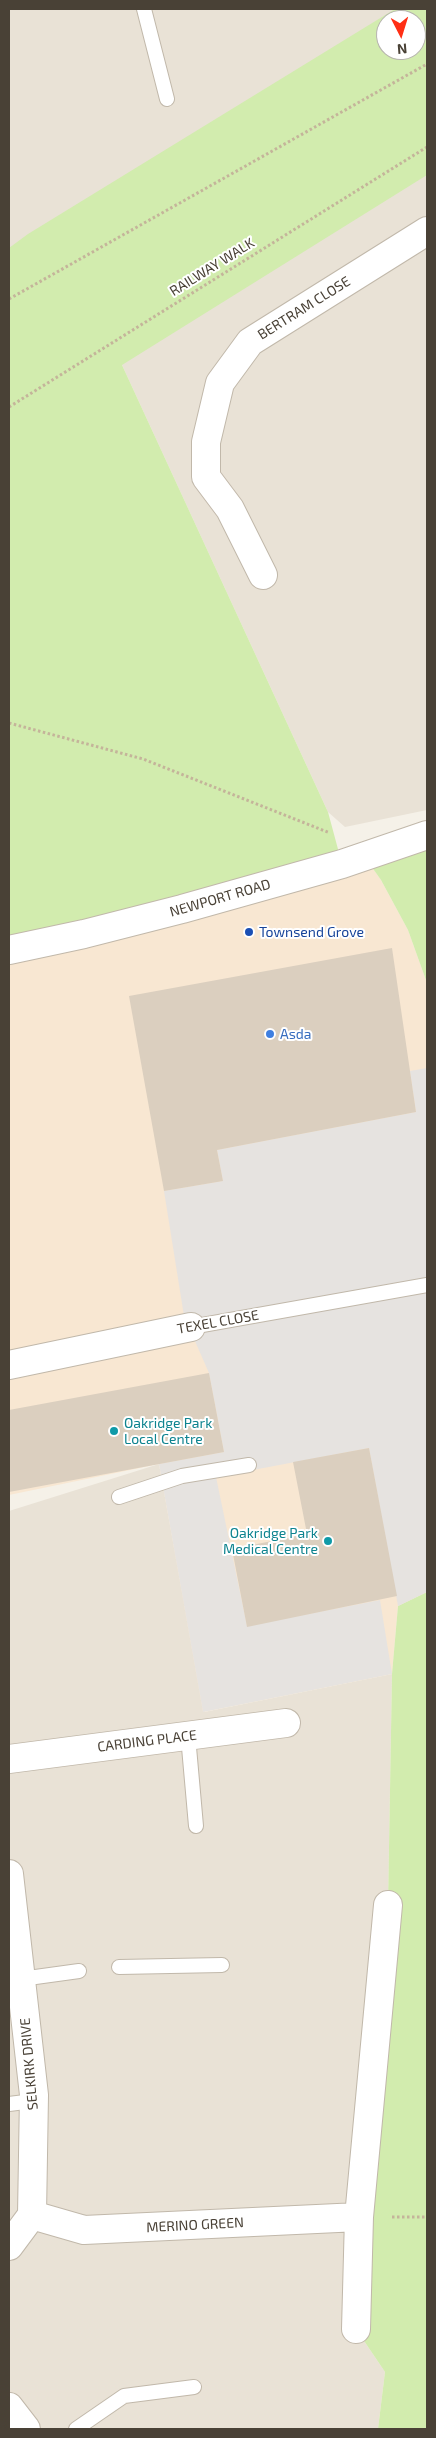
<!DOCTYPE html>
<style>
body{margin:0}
#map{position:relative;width:436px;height:2438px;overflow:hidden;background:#f5f1e8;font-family:"Exo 2",sans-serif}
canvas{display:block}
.frame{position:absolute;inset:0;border:10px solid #494136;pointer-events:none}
.north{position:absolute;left:376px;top:10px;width:50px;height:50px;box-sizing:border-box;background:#fff;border:1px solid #b6b3af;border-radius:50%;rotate:175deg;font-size:14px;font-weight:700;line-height:20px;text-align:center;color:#494136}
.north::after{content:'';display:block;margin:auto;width:18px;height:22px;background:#ff2f15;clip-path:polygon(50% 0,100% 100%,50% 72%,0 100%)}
</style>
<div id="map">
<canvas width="436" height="2438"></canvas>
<div class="frame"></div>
<div class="north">N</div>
</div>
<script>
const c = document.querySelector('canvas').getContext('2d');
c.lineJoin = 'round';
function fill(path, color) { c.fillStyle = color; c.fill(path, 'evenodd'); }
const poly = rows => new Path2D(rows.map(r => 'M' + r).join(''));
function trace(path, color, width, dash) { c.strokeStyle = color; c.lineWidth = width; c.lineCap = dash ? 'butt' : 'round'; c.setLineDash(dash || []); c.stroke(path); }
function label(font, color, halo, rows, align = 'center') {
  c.font = font + ' "Exo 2",sans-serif'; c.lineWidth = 4; c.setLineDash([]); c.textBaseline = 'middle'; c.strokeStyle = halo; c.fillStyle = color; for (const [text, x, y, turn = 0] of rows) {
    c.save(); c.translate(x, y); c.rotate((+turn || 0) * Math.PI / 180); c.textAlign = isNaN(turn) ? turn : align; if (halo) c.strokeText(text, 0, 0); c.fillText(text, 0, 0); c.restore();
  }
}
const residential = poly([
 [9,9,427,9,427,810,345,827,328,812,122,365,9,386],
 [386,20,416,20,416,50,386,50],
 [159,1464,204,1712,392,1674,388,1905,356,2329,385,2372,378,2429,9,2429,9,1511]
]);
const commercial = poly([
 [364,856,381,880,408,930,427,983,427,1592,398,1606,392,1674,203,1712,159,1464,9,1495,9,950]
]);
const green = poly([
 [395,9,427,9,427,175,122,365,328,812,342,864,9,950,9,248,28,234],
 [386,20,416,20,416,50,386,50],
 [427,835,427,983,408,930,381,880,364,856],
 [427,1592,427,2429,378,2429,385,2372,356,2329,388,1905,392,1674,398,1606]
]);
const parking = poly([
 [427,1068,427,1592,398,1606,369,1448,216,1477,247,1626,380,1600,392,1674,203,1712,159,1464,224,1452,209,1373,184,1316,164,1191,223,1181,217,1150,416,1112,410,1071]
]);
const building = poly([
 [392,948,416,1112,217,1150,223,1181,164,1191,129,996],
 [209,1373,224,1452,9,1492,9,1410],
 [369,1448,397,1596,247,1627,232,1549,307,1534,293,1462]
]);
const path = poly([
 [9,299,427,64],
 [9,407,427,147],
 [9,723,143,759,330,833],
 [392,2217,427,2217]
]);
const service = poly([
 [144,9,167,99],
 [191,1327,427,1285],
 [119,1497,182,1476,249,1465],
 [188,1736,196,1826],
 [119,1967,222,1965],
 [21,1979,79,1971],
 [9,2104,33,2101],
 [76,2429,124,2396,194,2387]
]);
const minor = poly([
 [263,575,230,509,206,477,206,442,220,383,250,342,427,231],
 [9,1365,191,1327],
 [9,1759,286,1723],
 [9,1874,34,2095,32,2215,9,2246],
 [32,2215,84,2230,359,2217,356,2329],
 [359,2217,388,1905],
 [9,2407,26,2429]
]);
const tertiary = poly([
 [9,950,84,934,182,909,342,864,427,835]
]);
const markers = [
 [249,932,5,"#1a4fb4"],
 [270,1034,5,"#3f7fe0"],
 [114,1431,5,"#0f9aa8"],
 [328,1541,5,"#0f9aa8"]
];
const streetNames = [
 ["RAILWAY WALK",212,267,-32],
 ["BERTRAM CLOSE",304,308,-32],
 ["NEWPORT ROAD",220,898,-16],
 ["TEXEL CLOSE",218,1322,-10],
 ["CARDING PLACE",147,1741,-7],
 ["SELKIRK DRIVE",29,2064,-95],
 ["MERINO GREEN",195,2225,-3]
];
const transitNames = [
 ["Townsend Grove",259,932]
];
const shopNames = [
 ["Asda",280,1034]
];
const cultureNames = [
 ["Oakridge Park",124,1423],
 ["Local Centre",124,1439],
 ["Oakridge Park",318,1533,"right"],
 ["Medical Centre",318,1549,"right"]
];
fill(residential, '#e9e2d6');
fill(commercial, '#f8e7d2');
fill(green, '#d2ecae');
fill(parking, '#e6e3e0');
fill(building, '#dbcfbf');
trace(service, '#c1b8aa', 16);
trace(minor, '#c1b8aa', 30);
trace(tertiary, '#c1b8aa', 30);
trace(path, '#c4b49a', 3, [2.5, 2.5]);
trace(service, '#fff', 14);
trace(minor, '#fff', 28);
trace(tertiary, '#fff', 28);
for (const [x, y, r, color] of markers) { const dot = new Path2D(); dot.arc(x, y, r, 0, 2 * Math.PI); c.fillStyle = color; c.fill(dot); trace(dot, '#fff', 2); }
label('14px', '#494136', '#fff', streetNames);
label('14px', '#164399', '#fff', transitNames, 'left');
label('14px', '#366cbe', '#fff', shopNames, 'left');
label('14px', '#0d838f', '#fff', cultureNames, 'left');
</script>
